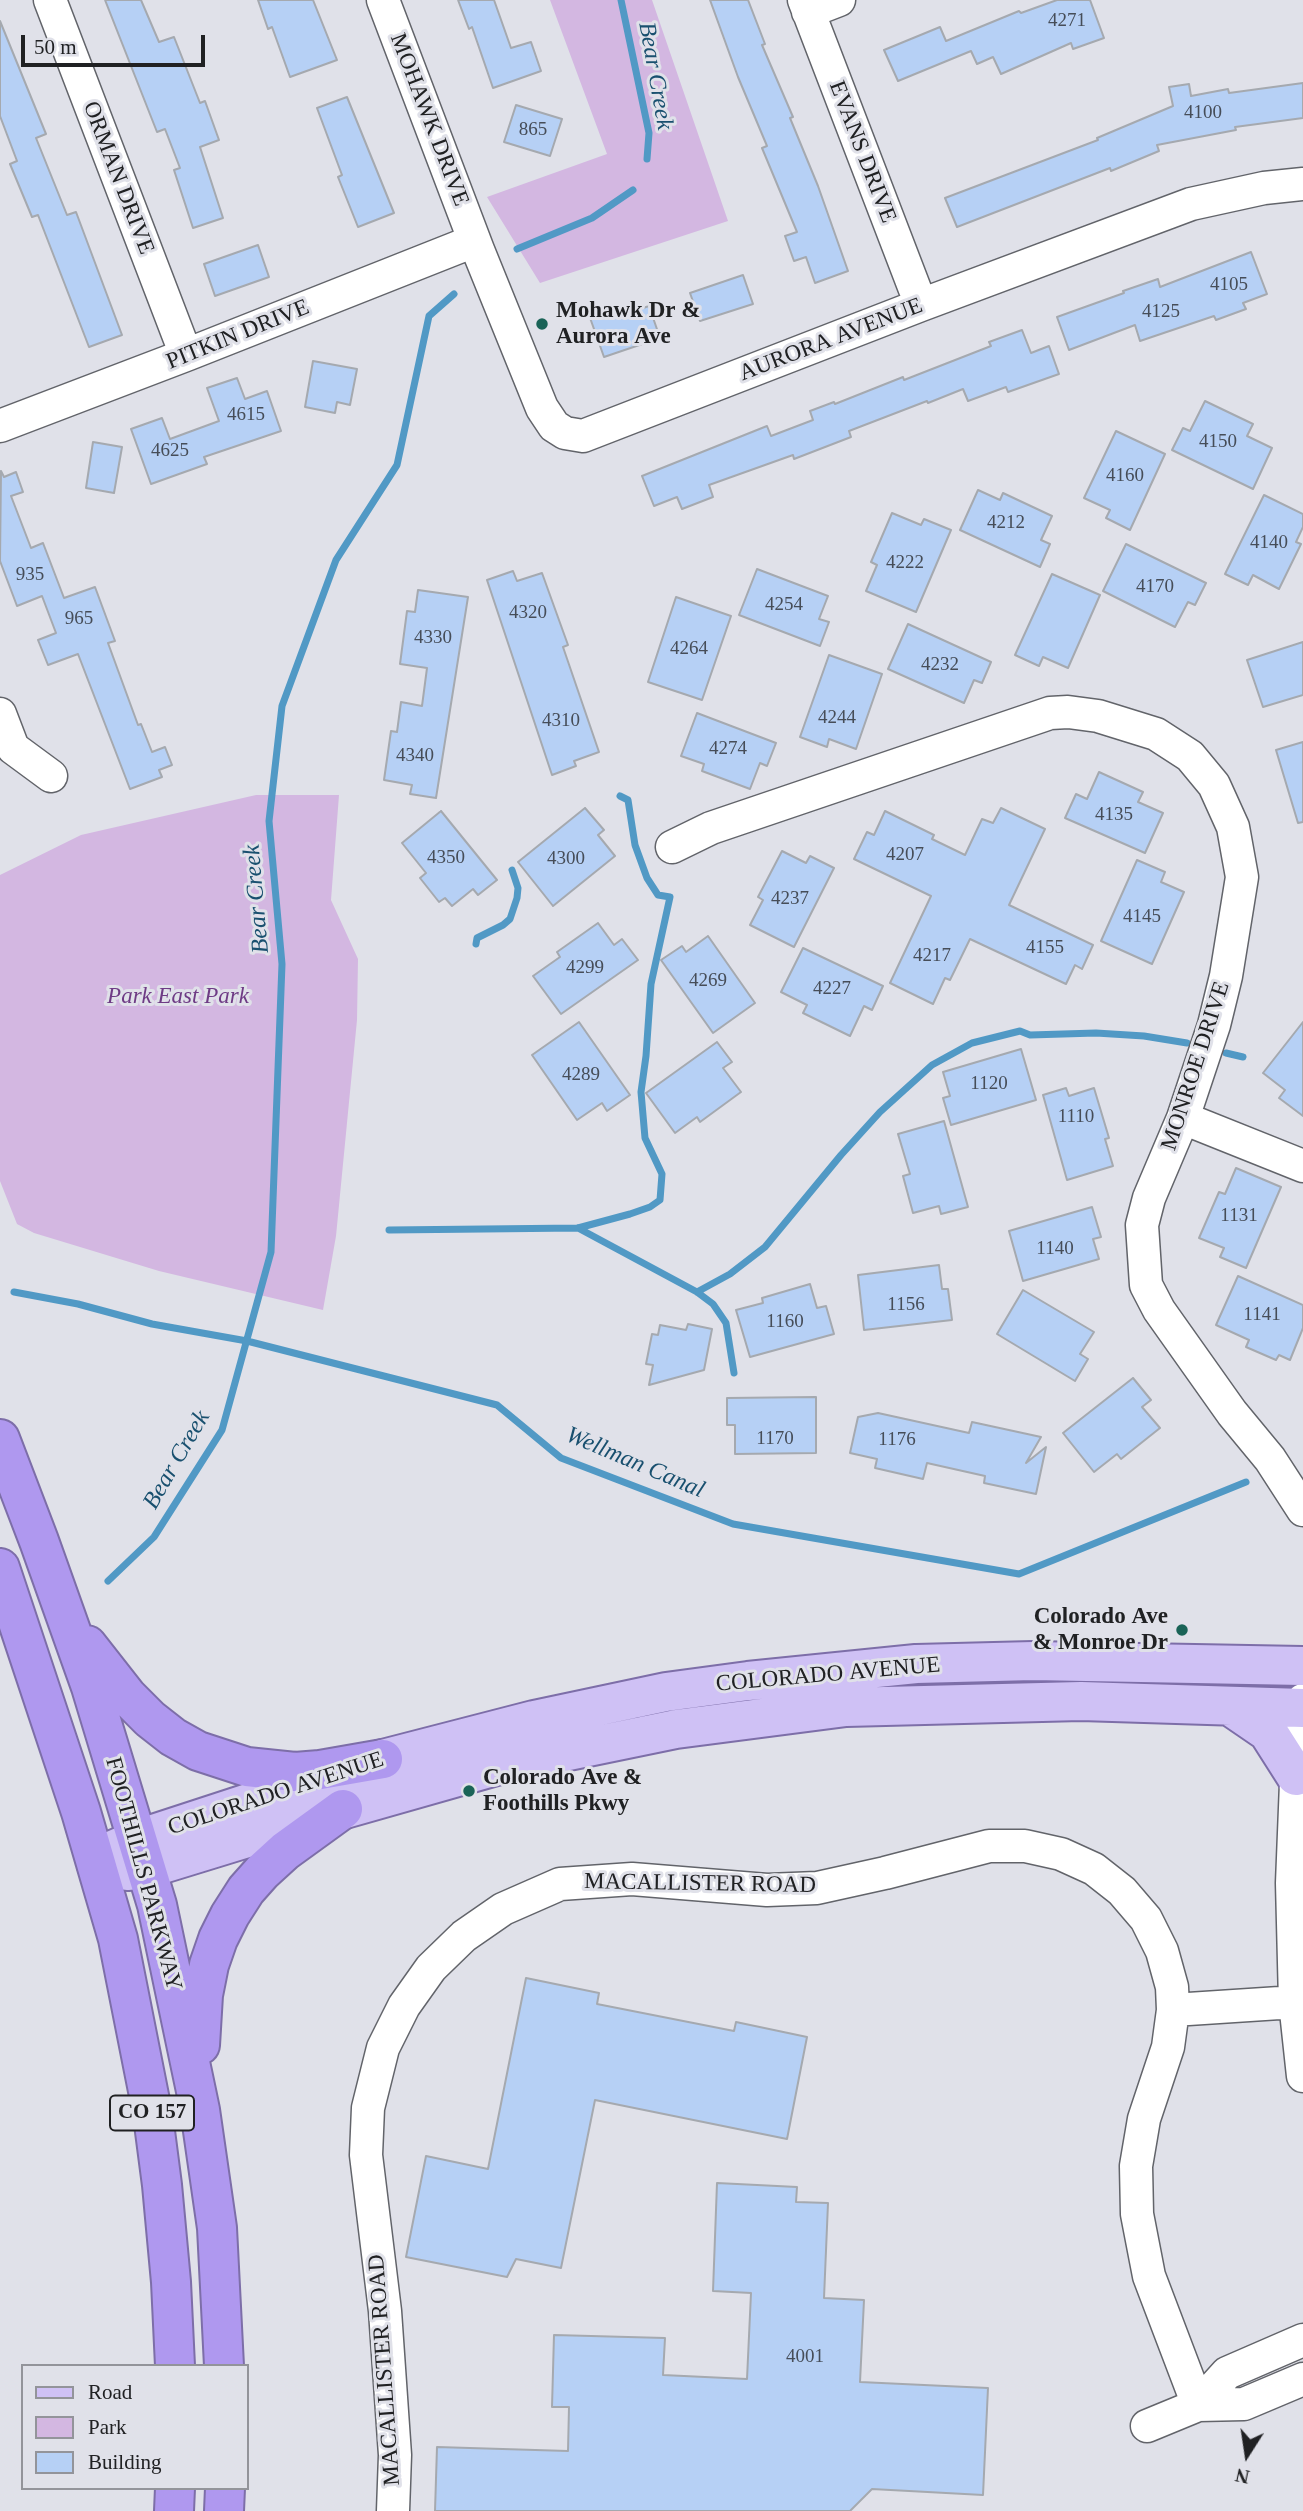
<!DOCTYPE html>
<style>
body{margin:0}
#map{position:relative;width:1303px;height:2511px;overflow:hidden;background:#e0e1e9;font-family:Georgia,serif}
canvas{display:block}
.legend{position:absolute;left:21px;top:2364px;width:228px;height:126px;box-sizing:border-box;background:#e0e1e9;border:2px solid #93949a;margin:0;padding:9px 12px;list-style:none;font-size:21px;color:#202123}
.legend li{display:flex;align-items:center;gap:14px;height:35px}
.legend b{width:35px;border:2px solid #93949a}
.north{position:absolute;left:1212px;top:2420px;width:70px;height:70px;-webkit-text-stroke:5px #e0e1e9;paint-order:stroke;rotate:192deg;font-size:19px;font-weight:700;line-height:28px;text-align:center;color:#202123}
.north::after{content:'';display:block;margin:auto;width:24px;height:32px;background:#202123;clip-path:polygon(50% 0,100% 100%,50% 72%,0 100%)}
.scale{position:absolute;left:21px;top:35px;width:184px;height:32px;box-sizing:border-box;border:4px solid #202123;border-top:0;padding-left:9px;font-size:21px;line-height:24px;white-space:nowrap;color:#202123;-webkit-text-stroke:5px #e0e1e9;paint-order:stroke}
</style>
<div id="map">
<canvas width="1303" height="2511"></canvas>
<ul class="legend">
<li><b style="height:9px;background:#cfc1f5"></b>Road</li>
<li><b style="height:19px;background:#d3b7e1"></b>Park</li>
<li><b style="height:19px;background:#b6d0f5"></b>Building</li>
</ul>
<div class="north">N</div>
<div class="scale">50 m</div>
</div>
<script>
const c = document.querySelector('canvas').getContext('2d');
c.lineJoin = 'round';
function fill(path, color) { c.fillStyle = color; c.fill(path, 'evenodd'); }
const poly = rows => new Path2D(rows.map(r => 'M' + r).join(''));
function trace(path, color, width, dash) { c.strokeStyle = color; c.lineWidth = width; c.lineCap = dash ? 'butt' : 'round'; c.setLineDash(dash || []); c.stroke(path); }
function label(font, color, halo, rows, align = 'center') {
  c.font = font + ' Georgia,serif'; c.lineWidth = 6; c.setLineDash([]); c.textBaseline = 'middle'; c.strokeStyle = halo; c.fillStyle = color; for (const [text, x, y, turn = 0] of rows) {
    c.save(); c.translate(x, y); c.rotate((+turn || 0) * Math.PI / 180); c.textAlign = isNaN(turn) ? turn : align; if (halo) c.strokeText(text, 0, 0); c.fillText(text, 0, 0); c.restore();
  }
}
const green = poly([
 [550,0,652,0,728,221,540,283,487,197,607,154],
 [256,795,339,795,331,900,358,959,357,1020,336,1236,323,1310,159,1271,34,1233,17,1224,0,1181,0,875,81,835]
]);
const stream = poly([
 [621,0,649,133,647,159],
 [517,249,592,218,633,190],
 [476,944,477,938,503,925,510,919,517,898,518,888,512,870],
 [1226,1053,1243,1057],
 [578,1228,697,1292,713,1304,726,1323,734,1373],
 [389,1230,578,1228,630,1214,650,1207,660,1200,662,1174,645,1138,641,1092,646,1056,651,984,670,897,658,895,647,878,635,845,628,800,620,796],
 [14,1292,78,1304,152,1324,247,1341,497,1405,561,1458,733,1524,1019,1574,1246,1482],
 [697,1292,730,1274,765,1247,841,1155,880,1112,932,1065,972,1043,1020,1031,1030,1035,1096,1033,1144,1036,1187,1043],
 [108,1581,154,1537,222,1430,271,1252,282,964,269,821,282,706,336,560,397,465,429,316,454,294]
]);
const building = poly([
 [105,0,141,0,159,42,174,37,200,103,205,101,219,140,200,147,223,218,193,228,174,170,180,168,165,129,157,132,105,0],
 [258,0,313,0,337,60,290,77,272,27,268,29,258,0],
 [458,0,494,0,511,48,531,42,541,71,493,88,472,27,469,29,458,0],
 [710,0,748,0,765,44,762,45,793,117,790,118,818,186,848,271,815,283,806,257,794,261,785,236,797,232,762,148,767,146,738,77,710,0],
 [1057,0,1090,0,1104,38,1073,49,1071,43,1001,74,993,57,977,64,971,51,898,81,884,50,940,27,946,41,1019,11,1021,13,1057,0],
 [0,21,46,134,36,138,67,215,76,212,122,335,89,347,38,215,32,217,10,164,17,161,0,116,0,21],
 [1303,83,1303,118,1235,127,1236,130,1157,145,1159,151,1111,171,1110,168,957,227,945,198,1098,140,1097,138,1173,106,1169,87,1189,84,1191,96,1228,89,1229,93,1303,83],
 [347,97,394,213,358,227,338,177,342,175,317,108,347,97],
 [516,105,562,119,550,156,504,142,516,105],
 [258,245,269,277,215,296,204,264,258,245],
 [1251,252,1267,294,1243,303,1246,309,1216,320,1214,316,1140,341,1135,325,1069,350,1057,317,1124,293,1123,291,1158,279,1160,287,1251,252],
 [743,275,753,304,700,321,690,293,743,275],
 [616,306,620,316,649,306,660,338,604,357,589,315,616,306],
 [1022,330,1031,353,1049,346,1059,374,1008,392,1006,387,968,401,963,389,928,403,927,401,849,431,851,437,794,459,793,455,709,485,713,497,682,509,677,497,654,506,642,476,767,426,771,436,813,420,810,411,834,402,835,404,903,377,904,380,991,346,989,342,1022,330],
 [313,361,357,369,350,405,337,402,335,413,305,407,313,361],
 [237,378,245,399,267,391,281,431,204,457,207,464,151,484,131,429,162,418,170,439,219,421,207,388,237,378],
 [1205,401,1253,424,1247,436,1272,448,1253,489,1172,450,1183,428,1190,431,1205,401],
 [1116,431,1165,454,1130,530,1106,518,1110,510,1084,498,1116,431],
 [93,442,122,447,114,493,86,488,93,442],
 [1,471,4,477,16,472,23,492,11,496,31,548,43,543,64,598,95,587,115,641,108,643,138,725,141,724,152,752,165,747,172,765,159,770,162,777,130,789,78,654,48,665,38,640,56,633,42,596,17,606,0,561,1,471],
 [978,490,1000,500,1003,493,1052,516,1041,540,1050,544,1040,567,960,530,978,490],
 [1264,495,1303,514,1303,527,1296,542,1301,544,1279,589,1253,575,1248,585,1225,574,1264,495],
 [892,513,921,525,924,519,951,530,916,612,866,591,877,565,871,562,892,513],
 [1126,544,1206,583,1195,605,1188,602,1175,627,1103,591,1126,544],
 [757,569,828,596,819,619,829,622,820,646,739,615,757,569],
 [513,571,517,581,542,573,568,645,563,647,599,752,574,761,576,766,552,775,487,580,513,571],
 [1052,574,1100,595,1068,668,1043,657,1039,666,1015,655,1052,574],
 [418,590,468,597,436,798,410,794,412,785,384,780,391,731,397,732,401,702,422,706,427,668,400,664,407,611,415,612,418,590],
 [676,597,731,616,702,700,648,682,676,597],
 [908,624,991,662,982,683,974,680,964,703,888,669,908,624],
 [1303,642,1303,695,1263,707,1247,660,1303,642],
 [829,655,882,674,856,749,829,739,827,747,800,737,829,655],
 [697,713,776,743,767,766,760,763,750,789,702,771,704,764,681,756,697,713],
 [1303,742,1303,822,1298,823,1276,750,1303,742],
 [1099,772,1143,792,1138,802,1163,813,1145,853,1065,818,1076,794,1087,799,1099,772],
 [585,808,604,830,598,835,615,856,553,906,518,862,585,808],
 [1001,808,1045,829,1009,905,1093,945,1082,969,1075,965,1066,984,970,939,950,980,945,978,933,1004,890,983,931,896,854,859,867,832,874,835,885,811,934,835,932,839,965,855,982,819,993,823,1001,808],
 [441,811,497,880,478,895,473,889,452,906,445,898,439,902,420,878,426,873,402,843,441,811],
 [782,851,806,863,810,856,834,868,794,947,750,925,763,900,758,897,782,851],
 [1137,860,1165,872,1161,882,1184,892,1152,964,1101,941,1137,860],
 [598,923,614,945,622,939,638,960,561,1014,533,976,560,957,557,952,598,923],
 [708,936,755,1003,713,1033,661,960,682,946,686,952,708,936],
 [803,948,883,986,872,1010,864,1006,850,1036,803,1013,807,1005,781,992,803,948],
 [579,1022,630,1095,607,1111,602,1103,577,1120,532,1055,579,1022],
 [1303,1022,1303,1116,1279,1098,1285,1090,1263,1073,1303,1022],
 [717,1042,732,1062,723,1068,741,1092,700,1122,697,1117,675,1133,646,1093,717,1042],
 [1021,1049,1036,1100,951,1125,943,1098,950,1096,943,1072,1021,1049],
 [1066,1088,1069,1096,1094,1088,1109,1138,1105,1139,1113,1166,1067,1180,1043,1095,1066,1088],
 [944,1121,968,1207,941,1214,939,1206,913,1213,903,1176,910,1174,898,1134,944,1121],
 [1236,1168,1281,1187,1246,1268,1220,1257,1224,1248,1199,1238,1219,1192,1225,1194,1236,1168],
 [1092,1207,1101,1237,1093,1239,1099,1259,1023,1281,1009,1231,1092,1207],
 [939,1265,942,1289,948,1289,952,1320,864,1330,858,1275,939,1265],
 [1238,1276,1303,1305,1303,1328,1290,1360,1279,1355,1276,1360,1246,1347,1249,1340,1216,1325,1238,1276],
 [810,1284,817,1308,826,1306,834,1334,750,1357,736,1310,763,1303,762,1298,810,1284],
 [1023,1290,1094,1332,1080,1354,1088,1359,1075,1381,997,1334,1023,1290],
 [688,1324,712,1329,704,1370,649,1385,653,1365,646,1364,652,1334,658,1335,660,1325,686,1330,688,1324],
 [1133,1378,1151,1400,1142,1407,1160,1428,1121,1459,1117,1454,1094,1472,1063,1433,1133,1378],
 [816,1397,816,1453,735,1454,735,1425,727,1425,727,1398,816,1397],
 [878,1413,969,1433,972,1422,1041,1437,1026,1463,1046,1447,1036,1494,984,1483,985,1476,927,1463,923,1479,875,1468,877,1459,850,1453,858,1417,878,1413],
 [526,1978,599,1993,597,2004,734,2031,736,2022,807,2037,787,2139,595,2100,561,2268,516,2259,507,2277,406,2257,426,2156,488,2169,526,1978],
 [717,2183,797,2187,796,2202,828,2203,824,2298,864,2300,860,2382,988,2388,983,2495,872,2489,850,2511,435,2511,437,2447,568,2451,569,2407,552,2407,554,2335,665,2338,663,2375,747,2379,751,2293,713,2291,717,2183]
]);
const minor = poly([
 [50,0,186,355],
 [383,0,478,250,542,408,554,426,565,433,583,436,921,305,1191,204,1264,188,1303,184],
 [804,0,921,305],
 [808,12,839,0],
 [0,426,186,355,474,241],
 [0,714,13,748,51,776],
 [672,847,711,828,1050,713,1068,712,1098,716,1156,734,1190,756,1214,785,1233,827,1242,877,1226,976,1214,1025,1183,1118,1149,1198,1142,1225,1146,1285,1159,1310,1232,1413,1270,1459,1303,1510],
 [1183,1118,1303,1166],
 [1303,1700,1299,1708,1292,1883,1295,2002,1303,2076],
 [1173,2010,1295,2002],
 [1198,2405,1227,2373,1303,2340],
 [1147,2426,1198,2405,1244,2404,1303,2379],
 [393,2511,395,2455,385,2311,366,2155,368,2108,383,2048,404,2006,431,1968,464,1936,503,1909,560,1884,632,1879,767,1890,817,1888,885,1873,989,1846,1025,1846,1061,1854,1094,1869,1122,1891,1146,1919,1162,1951,1172,1987,1173,2010,1168,2047,1144,2119,1136,2166,1137,2214,1149,2276,1198,2405]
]);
const major = poly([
 [1303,1666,1033,1661,916,1664,748,1681,666,1692,534,1720,383,1759,138,1839,113,1850,97,1865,110,1869,127,1871,146,1869,299,1822,496,1766,676,1729,846,1707,1081,1701,1303,1708],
 [1230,1706,1268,1732,1296,1776]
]);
const highway = poly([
 [0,1439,39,1541,91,1687,157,1905,200,2110,217,2228,224,2366],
 [0,1568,81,1812,118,1939,153,2116,162,2185,171,2282,175,2366],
 [87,1645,127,1696,150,1719,173,1737,198,1751,247,1767,295,1772,320,1770,383,1759],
 [200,2045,203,1995,209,1965,218,1939,230,1915,246,1890,262,1872,285,1851,343,1809],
 [174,2511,175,2488],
 [224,2511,225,2488]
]);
const markers = [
 [542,324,7,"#1a6357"],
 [1182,1630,7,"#1a6357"],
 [469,1791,7,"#1a6357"]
];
const numberNames = [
 ["4271",1067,21],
 ["4100",1203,113],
 ["865",533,130],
 ["4105",1229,285],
 ["4125",1161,312],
 ["4615",246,415],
 ["4150",1218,442],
 ["4625",170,451],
 ["4160",1125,476],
 ["4212",1006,523],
 ["4140",1269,543],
 ["4222",905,563],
 ["935",30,575],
 ["4170",1155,587],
 ["4254",784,605],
 ["4320",528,613],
 ["965",79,619],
 ["4330",433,638],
 ["4264",689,649],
 ["4232",940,665],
 ["4244",837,718],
 ["4310",561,721],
 ["4274",728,749],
 ["4340",415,756],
 ["4135",1114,815],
 ["4207",905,855],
 ["4350",446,858],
 ["4300",566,859],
 ["4237",790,899],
 ["4145",1142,917],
 ["4155",1045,948],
 ["4217",932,956],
 ["4299",585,968],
 ["4269",708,981],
 ["4227",832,989],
 ["4289",581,1075],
 ["1120",989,1084],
 ["1110",1076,1117],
 ["1131",1239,1216],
 ["1140",1055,1249],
 ["1156",906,1305],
 ["1141",1262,1315],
 ["1160",785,1322],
 ["1170",775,1439],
 ["1176",897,1440],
 ["4001",805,2357]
];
const shields = [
 [152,2113,84]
];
const shieldNames = [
 ["CO 157",152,2113]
];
const streetNames = [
 ["MOHAWK DRIVE",429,120,69],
 ["EVANS DRIVE",862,152,69],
 ["ORMAN DRIVE",118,178,69],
 ["PITKIN DRIVE",238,335,-22],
 ["AURORA AVENUE",831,340,-21],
 ["MONROE DRIVE",1196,1066,-72],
 ["COLORADO AVENUE",828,1675,-5],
 ["COLORADO AVENUE",276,1794,-18],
 ["FOOTHILLS PARKWAY",143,1874,75],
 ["MACALLISTER ROAD",700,1884,1],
 ["MACALLISTER ROAD",385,2370,-94]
];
const poiNames = [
 ["Mohawk Dr &",556,311],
 ["Aurora Ave",556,337],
 ["Colorado Ave",1168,1617,"right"],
 ["& Monroe Dr",1168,1643,"right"],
 ["Colorado Ave &",483,1778],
 ["Foothills Pkwy",483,1804]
];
const parkNames = [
 ["Park East Park",178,997]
];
const waterNames = [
 ["Bear Creek",655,76,80],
 ["Bear Creek",257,899,-95],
 ["Bear Creek",177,1460,-60],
 ["Wellman Canal",635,1463,23]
];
fill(green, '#d3b7e1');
trace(stream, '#5199c5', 7);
fill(building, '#b6d0f5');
trace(building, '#a5a9af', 2);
trace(minor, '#62646a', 35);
trace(major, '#7d6ea8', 42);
trace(highway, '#7d6ea8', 42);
trace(minor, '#fff', 32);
trace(major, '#cfc1f5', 38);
trace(highway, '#af98ef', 38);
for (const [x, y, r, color] of markers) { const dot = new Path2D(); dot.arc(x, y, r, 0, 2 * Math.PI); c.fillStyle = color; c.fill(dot); trace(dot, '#e0e1e9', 2.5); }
label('19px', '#464d58', null, numberNames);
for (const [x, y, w] of shields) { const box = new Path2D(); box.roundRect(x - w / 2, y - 17.5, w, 35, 5); c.fillStyle = '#e0e1e9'; c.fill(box); trace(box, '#202123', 2); }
label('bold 21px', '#202123', null, shieldNames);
label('23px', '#202123', '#e0e1e9', streetNames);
label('bold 23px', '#202123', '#e0e1e9', poiNames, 'left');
label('italic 23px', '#6e3b85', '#e0e1e9', parkNames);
label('italic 24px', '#19506f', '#e0e1e9', waterNames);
</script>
